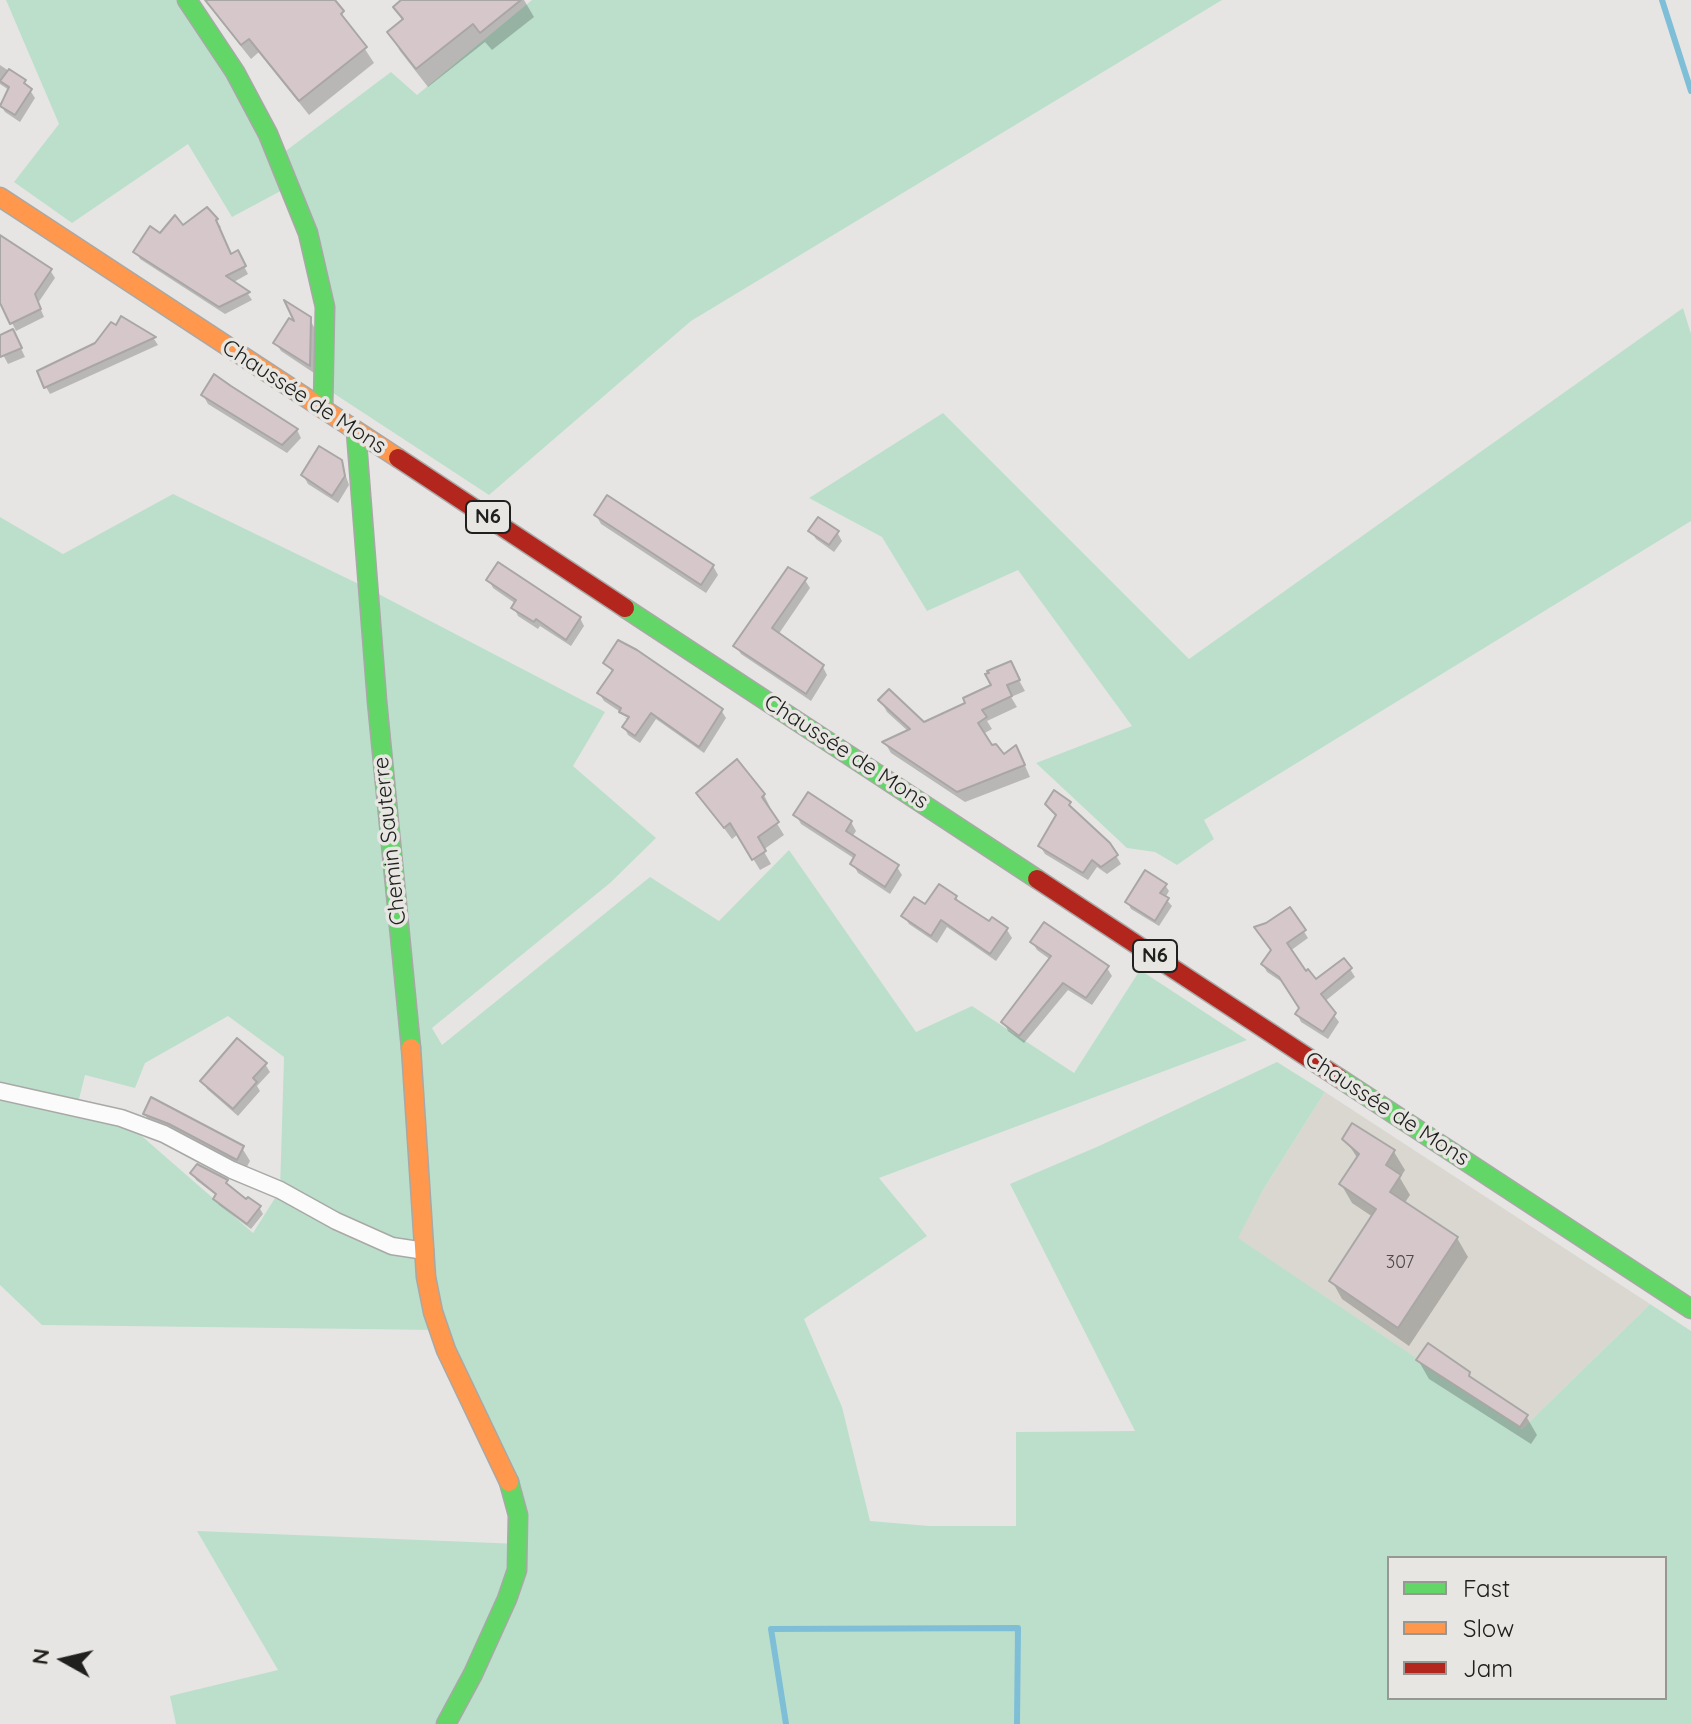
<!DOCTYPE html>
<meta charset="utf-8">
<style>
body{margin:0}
#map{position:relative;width:1691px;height:1724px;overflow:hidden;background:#e6e5e3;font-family:Quicksand,sans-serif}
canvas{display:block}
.legend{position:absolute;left:1387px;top:1556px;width:280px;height:144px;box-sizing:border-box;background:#e7e6e2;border:2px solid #979794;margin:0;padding:10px 14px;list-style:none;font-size:24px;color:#20201e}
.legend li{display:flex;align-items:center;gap:16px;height:40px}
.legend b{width:40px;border:2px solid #979794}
.north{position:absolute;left:24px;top:1620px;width:80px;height:80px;-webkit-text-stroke:6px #e7e6e2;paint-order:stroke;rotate:278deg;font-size:22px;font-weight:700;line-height:32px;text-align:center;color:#20201e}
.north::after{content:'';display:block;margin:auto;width:28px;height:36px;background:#20201e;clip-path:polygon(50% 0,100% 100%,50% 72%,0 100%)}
</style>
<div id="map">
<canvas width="1691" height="1724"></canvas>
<ul class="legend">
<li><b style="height:10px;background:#63d668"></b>Fast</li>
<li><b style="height:10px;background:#ff974d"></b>Slow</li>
<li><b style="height:10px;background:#b3261e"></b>Jam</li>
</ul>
<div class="north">N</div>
</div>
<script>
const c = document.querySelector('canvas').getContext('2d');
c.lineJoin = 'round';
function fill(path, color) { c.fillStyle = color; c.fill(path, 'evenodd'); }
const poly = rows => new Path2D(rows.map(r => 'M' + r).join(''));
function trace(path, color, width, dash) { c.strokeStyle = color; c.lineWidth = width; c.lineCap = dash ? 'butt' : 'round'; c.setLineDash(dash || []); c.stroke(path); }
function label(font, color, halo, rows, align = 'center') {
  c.font = font + ' Quicksand,sans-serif'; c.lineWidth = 7; c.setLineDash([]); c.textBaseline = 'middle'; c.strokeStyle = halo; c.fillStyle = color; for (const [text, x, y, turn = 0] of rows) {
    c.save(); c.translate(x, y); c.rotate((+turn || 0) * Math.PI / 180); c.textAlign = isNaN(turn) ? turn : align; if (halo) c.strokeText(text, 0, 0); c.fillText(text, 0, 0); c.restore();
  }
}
const built = poly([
 [1325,1092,1650,1304,1522,1429,1237,1238,1263,1190]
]);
const green = poly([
 [6,0,187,0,279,156,391,72,417,95,532,0,1222,0,691,321,489,495,324,387,326,343,290,186,232,217,188,144,72,223,14,182,59,124],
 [1683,308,1691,334,1691,521,1204,820,1214,839,1177,865,1155,852,1127,848,1036,763,1132,726,1018,570,927,611,882,537,809,498,943,413,1189,659],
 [173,494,367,588,605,712,573,766,656,838,610,883,432,1028,442,1045,650,877,719,921,789,850,916,1032,972,1006,1074,1073,1140,970,1247,1040,879,1178,927,1236,804,1319,842,1407,870,1521,929,1526,1016,1526,1016,1432,1135,1431,1010,1184,1099,1146,1277,1062,1325,1092,1263,1190,1238,1238,1522,1429,1650,1304,1691,1331,1691,1724,176,1724,170,1696,278,1670,197,1531,520,1544,518,1515,439,1330,42,1325,0,1285,0,517,63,554],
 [228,1016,284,1057,280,1190,253,1233,121,1118,77,1107,85,1075,135,1088,145,1063],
 [1389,1558,1665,1558,1665,1698,1389,1698]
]);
const shadow = poly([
 [218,0,333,0,374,63,309,115,259,52,251,59,220,20,211,5],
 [405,0,524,0,534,17,492,50,485,42,428,87,400,51,389,32,403,21,395,8],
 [0,65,24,81,35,98,20,122,5,112,0,104,9,90,0,84],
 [207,209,221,227,219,229,231,256,237,253,248,274,232,283,248,294,252,300,225,314,140,259,136,252,160,235,182,227],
 [0,238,50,270,55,278,38,303,44,317,16,331,0,298],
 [309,318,314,327,314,373,281,351,276,343],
 [122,319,154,339,158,345,50,394,46,387,116,328],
 [0,337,17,340,25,357,8,364,0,349],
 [203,395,297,430,301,438,287,453,208,404],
 [341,462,349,485,338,503,308,484,303,475],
 [596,515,713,566,718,575,706,593,601,524],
 [811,531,837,532,842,541,834,552,816,539],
 [489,580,580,618,584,626,571,646,540,626,538,629,518,616,514,608,516,604,493,588],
 [805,580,810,588,778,635,823,667,827,675,811,701,741,654,736,646],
 [605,663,721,710,726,718,704,753,656,719,640,743,628,735,624,727,629,721,624,717,637,723,604,701,599,693,614,673],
 [1010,664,1025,691,1011,697,1017,707,987,721,992,729,983,734,992,747,1003,757,1022,759,1030,777,965,802,891,753,885,743,909,732,887,712,881,701,924,724,968,704,994,686],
 [698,793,764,795,770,807,768,809,784,835,763,850,771,864,760,870,738,834,732,839],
 [1047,804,1069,804,1074,812,1109,844,1121,864,1107,874,1097,867,1088,880,1045,854,1040,846,1057,818],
 [796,815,851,822,856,831,852,837,897,867,902,875,890,894,858,873,853,864,855,859,801,824],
 [1165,885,1169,891,1165,898,1172,906,1159,926,1131,909,1127,902],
 [956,897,960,904,990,924,1007,930,1012,938,996,961,947,927,937,943,909,924,904,916],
 [1290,909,1308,938,1290,951,1305,974,1316,982,1350,969,1355,977,1324,1002,1339,1022,1328,1039,1301,1022,1297,1014,1301,1009,1285,984,1267,972,1263,965,1273,951,1267,924],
 [1032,942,1107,968,1112,976,1092,1005,1068,990,1024,1043,1008,1031,1004,1022,1051,960,1037,950],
 [265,1064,270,1072,257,1086,260,1091,238,1116,207,1089,203,1081],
 [145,1114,242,1148,250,1161,244,1172,152,1127],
 [1353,1126,1394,1152,1405,1170,1400,1178,1410,1195,1404,1204,1457,1238,1468,1257,1409,1346,1342,1299,1332,1281,1373,1217,1352,1203,1341,1184,1358,1159,1345,1139],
 [193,1173,226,1182,231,1189,247,1202,259,1207,263,1214,251,1229,219,1205,215,1199,217,1196,196,1180],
 [1418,1360,1468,1374,1472,1380,1526,1416,1537,1435,1531,1444,1429,1379]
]);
const stream = poly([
 [1662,0,1691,91],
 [786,1724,771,1629,1018,1628,1017,1724]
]);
const building = poly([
 [205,0,335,0,344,11,341,14,367,47,299,101,249,39,241,45,205,0],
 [401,0,521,0,480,33,473,24,416,69,387,32,403,19,393,7,401,0],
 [9,69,26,80,24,83,32,89,15,115,0,106,9,87,0,81,9,69],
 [207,207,218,219,216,220,231,254,238,250,246,266,226,276,250,292,219,307,133,252,150,226,160,233,175,215,183,225,207,207],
 [0,235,52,269,35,294,41,309,10,324,0,303,0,235],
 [284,300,311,317,310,366,273,343,289,318,294,321,284,300],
 [121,316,156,337,44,388,37,371,95,343,111,322,116,325,121,316],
 [13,329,22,348,0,357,0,335,13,329],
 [214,374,231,386,298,429,282,445,201,395,214,374],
 [319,446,342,460,345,476,332,496,301,475,319,446],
 [607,495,714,565,701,585,594,515,607,495],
 [818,517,839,531,829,545,808,531,818,517],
 [498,562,581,617,566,640,536,619,534,622,511,608,516,600,486,580,498,562],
 [788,567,807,578,772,628,824,665,806,694,733,646,788,567],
 [618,640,637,650,723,709,699,747,651,713,635,736,622,727,629,717,619,712,621,708,597,693,613,670,603,663,618,640],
 [1011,661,1020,680,1007,685,1012,696,982,710,987,717,978,723,992,745,996,744,1004,754,1016,745,1025,765,957,792,882,742,910,729,878,700,889,689,924,722,965,703,963,698,991,685,985,674,989,673,987,671,1011,661],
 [737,759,765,794,762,797,779,822,758,837,766,851,752,860,730,823,724,828,696,793,737,759],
 [1054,790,1071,802,1069,805,1110,843,1118,855,1101,867,1092,860,1083,873,1038,846,1056,815,1045,804,1054,790],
 [808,792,852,821,846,831,899,865,885,887,850,864,855,855,793,815,808,792],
 [1145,870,1167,884,1160,893,1169,898,1155,921,1125,902,1145,870],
 [939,884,957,896,955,899,989,921,992,917,1008,928,990,954,941,920,931,936,901,916,914,897,925,904,939,884],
 [1290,907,1306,930,1287,943,1306,971,1308,969,1316,979,1344,958,1352,968,1321,994,1336,1013,1323,1032,1295,1014,1299,1008,1279,977,1261,964,1271,950,1254,927,1266,923,1290,907],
 [1044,922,1109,966,1086,998,1063,983,1019,1036,1001,1022,1051,956,1030,942,1044,922],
 [237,1038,267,1063,253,1078,257,1082,233,1109,200,1081,237,1038],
 [151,1097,244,1146,237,1160,169,1124,143,1114,151,1097],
 [1352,1123,1395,1150,1386,1165,1401,1175,1390,1192,1458,1237,1398,1328,1329,1281,1376,1209,1339,1184,1359,1154,1342,1139,1352,1123],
 [197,1164,228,1180,226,1183,246,1199,248,1197,261,1206,247,1224,213,1199,216,1194,190,1173,197,1164],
 [1428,1343,1470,1372,1469,1376,1528,1415,1520,1427,1416,1360,1428,1343]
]);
const street = poly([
 [0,1091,121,1118,164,1134,232,1170,280,1190,336,1221,392,1246,425,1251]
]);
const fast = poly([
 [187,0,235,72,268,134,308,233,325,307,323,408],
 [356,431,377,701,411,1048],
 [625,608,1037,879],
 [1339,1078,1691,1309],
 [446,1724,473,1674,507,1599,517,1570,518,1515,509,1482]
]);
const slow = poly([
 [0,197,398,458],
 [411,1048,426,1277,433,1312,446,1350,509,1482]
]);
const jam = poly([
 [398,458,625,608],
 [1037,879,1339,1078]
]);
const numberNames = [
 ["307",1400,1263]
];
const shields = [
 [488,517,44],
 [1155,956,44]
];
const shieldNames = [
 ["N6",488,517],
 ["N6",1155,956]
];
const streetNames = [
 ["Chaussée de Mons",304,397,33],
 ["Chaussée de Mons",846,752,33],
 ["Chemin Sauterre",390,841,-96],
 ["Chaussée de Mons",1387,1109,33]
];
fill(built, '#dad7d1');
fill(green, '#bcdfcc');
fill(shadow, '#0003');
trace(stream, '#7ebfd7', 6);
fill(building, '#d6c7ca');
trace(building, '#a8a7a6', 2);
trace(street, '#a8a8a6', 19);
trace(fast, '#a8a8a6', 21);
trace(slow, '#a8a8a6', 21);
trace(jam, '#a8a8a6', 21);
trace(street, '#fbfbfb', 16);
trace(fast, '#63d668', 18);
trace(slow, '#ff974d', 18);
trace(jam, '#b3261e', 18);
label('18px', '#4e4a49', null, numberNames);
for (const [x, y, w] of shields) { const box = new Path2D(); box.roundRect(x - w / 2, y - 16, w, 32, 6); c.fillStyle = '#e7e6e2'; c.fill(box); trace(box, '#20201e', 2); }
label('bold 20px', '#20201e', null, shieldNames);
label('22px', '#20201e', '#e7e6e2', streetNames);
</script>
